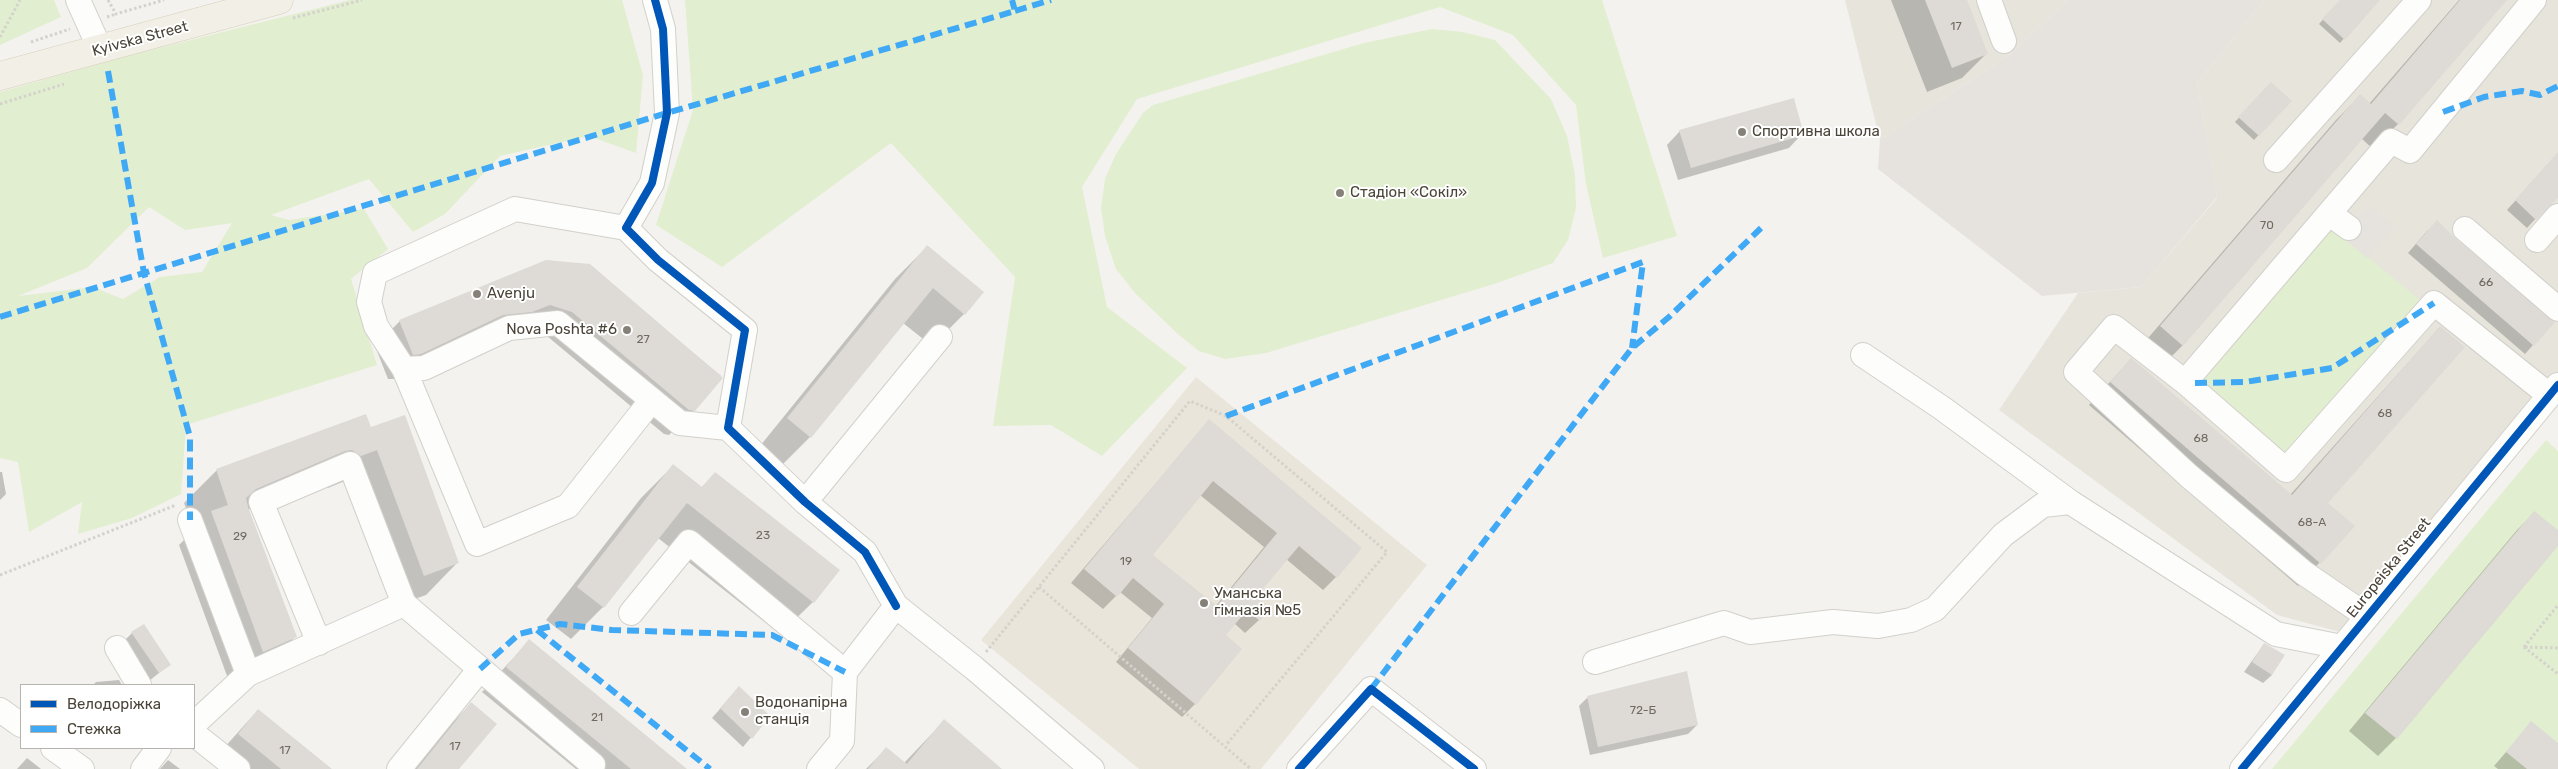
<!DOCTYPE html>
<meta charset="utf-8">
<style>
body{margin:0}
#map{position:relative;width:2558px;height:769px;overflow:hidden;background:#f4f2ee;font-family:Rubik,sans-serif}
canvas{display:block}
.legend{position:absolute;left:20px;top:684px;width:175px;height:65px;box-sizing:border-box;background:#fff;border:1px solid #b7b4b0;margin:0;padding:6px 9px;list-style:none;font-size:15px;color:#4b4439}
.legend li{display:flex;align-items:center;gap:10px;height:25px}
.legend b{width:25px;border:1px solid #b7b4b0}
</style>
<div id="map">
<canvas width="2558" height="769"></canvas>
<ul class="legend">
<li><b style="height:6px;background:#0057b8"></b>Велодоріжка</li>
<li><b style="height:6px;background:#3fa9f5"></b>Стежка</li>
</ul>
</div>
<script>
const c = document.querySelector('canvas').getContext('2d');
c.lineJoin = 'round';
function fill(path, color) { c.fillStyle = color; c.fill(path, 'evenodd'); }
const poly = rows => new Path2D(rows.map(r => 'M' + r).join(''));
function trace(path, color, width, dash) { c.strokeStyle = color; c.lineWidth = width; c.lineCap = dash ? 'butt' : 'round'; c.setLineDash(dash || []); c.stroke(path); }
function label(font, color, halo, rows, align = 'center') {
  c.font = font + ' Rubik,sans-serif'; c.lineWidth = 4; c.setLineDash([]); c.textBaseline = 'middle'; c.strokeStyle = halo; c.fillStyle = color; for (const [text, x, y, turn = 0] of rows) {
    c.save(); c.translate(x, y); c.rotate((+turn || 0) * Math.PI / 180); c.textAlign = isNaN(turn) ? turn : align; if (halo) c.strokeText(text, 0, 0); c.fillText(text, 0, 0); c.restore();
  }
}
const residential = poly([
 [1845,0,2068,0,2011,54,1880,140],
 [2264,0,2558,0,2558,378,2340,632,2277,615,1999,410,2078,293,2141,287,2217,198,2197,83]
]);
const industrial = poly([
 [2068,0,2264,0,2197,83,2217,197,2141,287,2042,296,1878,169,1880,140,2011,54]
]);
const education = poly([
 [1196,377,1427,565,1261,769,1139,769,981,640]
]);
const green = poly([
 [0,0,54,0,61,17,0,45],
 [350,0,622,0,643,75,636,153,589,136,500,156,445,214,413,232,369,179,271,215,289,220,364,209,388,249,351,279,377,365,186,425,181,494,132,518,78,534,82,502,29,532,18,462,0,458,0,92,123,57],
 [149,207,185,230,232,223,202,272,160,277,123,299,93,287,18,296,87,268],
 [685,0,1602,0,1677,236,1603,258,1586,184,1576,105,1513,35,1440,7,1137,99,1082,187,1107,307,1187,368,1102,456,1051,425,993,426,1015,277,891,143,722,267,656,225,693,110],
 [1432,29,1463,32,1495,40,1551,99,1567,136,1575,175,1576,208,1568,240,1553,263,1494,284,1266,353,1225,359,1199,351,1179,335,1135,293,1116,269,1105,236,1101,208,1105,179,1116,154,1143,113,1153,105,1364,43],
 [2330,226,2420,300,2285,460,2199,382],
 [2546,440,2558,451,2558,769,2272,769]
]);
const parking = poly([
 [2369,206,2394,227,2367,258,2343,238]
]);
const shadow = poly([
 [1891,0,1965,0,1986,54,1962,78,1927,92],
 [2341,0,2376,0,2340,43,2319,24],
 [2459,0,2505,0,2398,124,2373,149,2361,138,2182,346,2158,370,2136,352,2336,120,2360,96,2369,104],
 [2271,83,2290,101,2254,140,2235,122],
 [1680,131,1802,134,1789,148,1678,180,1667,145],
 [2558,153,2558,194,2527,228,2507,210],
 [2428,230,2533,345,2525,354,2408,253],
 [927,247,964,314,932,346,903,323,810,437,778,469,756,451,895,279],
 [589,266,721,376,694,410,669,435,664,434,547,336,525,329,478,340,395,379,388,379,375,346,400,321],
 [2440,327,2327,503,2353,526,2298,586,2089,405,2131,359,2290,495],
 [365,416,370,429,458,562,426,595,392,607,345,481,328,488,319,482,311,483,248,510,296,636,264,669,230,684,179,545,194,530,184,503,216,471],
 [1209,421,1336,577,1323,590,1286,559,1254,597,1259,620,1245,633,1234,623,1224,635,1195,704,1182,717,1116,662,1152,618,1120,592,1103,609,1071,583],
 [1200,495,1264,547,1215,607,1151,555],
 [673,466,701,488,715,473,838,570,813,602,780,634,658,538,603,607,571,639,546,620,641,498],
 [0,472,2,472,6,494,0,500],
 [2535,512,2558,532,2558,544,2396,738,2378,756,2349,731,2517,530],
 [132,633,169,665,149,681,123,642],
 [529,641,685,769,576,769,482,692],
 [2264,644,2272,675,2263,683,2244,672],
 [119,680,122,685,93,685,96,682],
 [739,687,769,716,743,747,712,718],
 [1587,698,1697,725,1688,734,1590,755,1579,706],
 [471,704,457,769,413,769,446,729],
 [258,710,330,769,226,769,214,759],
 [944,721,1000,769,866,769,886,749,904,763],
 [2531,723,2558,745,2558,769,2498,769,2494,766],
 [27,758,41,769,17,769],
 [168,760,180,769,160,769]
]);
const building = poly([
 [1925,0,1967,0,1988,54,1952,68],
 [2340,0,2380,0,2345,40,2322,19],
 [2460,0,2507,0,2399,125,2385,113,2183,346,2160,326,2360,94,2371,104],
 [2271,82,2292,101,2259,136,2238,117],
 [1794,98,1804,135,1691,168,1679,130],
 [2558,152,2558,198,2536,220,2515,200],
 [2437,220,2456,239,2555,322,2534,346,2416,244],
 [927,245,984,292,965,315,933,288,811,438,787,418],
 [546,260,590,264,723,378,695,411,689,410,572,312,550,305,532,312,503,315,421,354,413,355,399,320],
 [2440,326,2465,347,2328,503,2355,526,2321,564,2110,382,2131,358,2292,495],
 [366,414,371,427,405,415,459,563,424,576,377,450,361,456,352,450,345,451,256,489,246,498,248,507,297,637,263,652,211,511,228,505,216,469],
 [1209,419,1362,548,1337,578,1299,546,1256,597,1270,608,1260,621,1247,610,1226,635,1242,649,1196,705,1128,648,1164,604,1133,578,1117,597,1084,569],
 [1213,481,1277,533,1217,606,1153,555],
 [673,464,702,487,715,472,840,570,814,603,687,503,604,608,577,587],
 [2534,511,2558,530,2558,546,2397,739,2365,713],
 [144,624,171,665,159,673,131,632],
 [529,639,687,769,631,769,506,667],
 [2264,643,2285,655,2272,675,2252,662],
 [1687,671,1698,725,1598,747,1587,696],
 [739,686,770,716,752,739,720,708],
 [471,702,497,724,459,769,417,769],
 [258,709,332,769,281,769,238,734],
 [944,719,1002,769,868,769,886,747,907,764],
 [2531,721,2558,743,2558,769,2527,769,2506,752]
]);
const path = poly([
 [108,0,116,14,164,0],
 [107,17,116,14],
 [293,18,362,0],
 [0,37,20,0],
 [31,42,70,29],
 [0,104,64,84],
 [0,575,176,505],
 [1039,587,1251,769],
 [2524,647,2558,605],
 [2524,647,2558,674],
 [2525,647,2558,648],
 [986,652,1190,401,1226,416,1387,552,1226,745]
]);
const minor = poly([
 [78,0,100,49],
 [1989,0,2004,41],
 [2276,160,2419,0],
 [2330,214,2349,228],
 [626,228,652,183,667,113,663,29,655,0],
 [2465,229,2558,309],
 [2537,240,2558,216],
 [1863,355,1942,408,2070,502],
 [404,369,477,544,568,506,651,401],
 [2185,382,2391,141,2410,151,2534,0],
 [728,428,745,330,658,260,626,228,515,209,375,273,369,302,376,326,404,369,424,368,509,328,558,323,680,423,728,428,805,502,865,552,896,606,974,668,1092,769],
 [805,502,940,337],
 [190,520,248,674],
 [631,613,689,542,845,672],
 [2367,616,2304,573,2189,476,2076,372,2114,327,2185,382,2286,470,2434,303,2549,395],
 [319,643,261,502,350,464,404,604,593,765,592,769],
 [117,648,139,685],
 [1595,662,1724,623,1750,632,1833,622,1878,626,1911,620,1935,609,2003,535,2043,505,2070,502,2276,634,2342,647],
 [0,710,21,725],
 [194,724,248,674,404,604],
 [194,734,238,769],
 [53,748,82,769],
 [143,769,159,748],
 [399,769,480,669],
 [819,769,842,741,845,672,896,606],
 [1299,769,1371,689,1474,769],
 [2242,769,2558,385]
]);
const major = poly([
 [0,76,279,0]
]);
const quiet = poly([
 [1015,11,1051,0],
 [108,71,144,273,190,437,190,520],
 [2443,112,2484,97,2522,91,2540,95,2558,86],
 [0,317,667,113,1015,11,1012,0],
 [2195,383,2245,382,2332,368,2434,303],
 [1226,416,1643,262,1632,348],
 [537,630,710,769],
 [480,669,519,634,560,624,612,630,772,635,845,672],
 [1371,689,1632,348,1669,317,1761,228]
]);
const cycleway = poly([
 [655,0,663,29,667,113,652,183,626,228,658,260,745,330,728,428,805,502,865,552,896,606],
 [1299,769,1371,689,1474,769],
 [2242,769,2558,385]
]);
const markers = [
 [1742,132,5,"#868178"],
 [1340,193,5,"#868178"],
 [477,294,5,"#868178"],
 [627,330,5,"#868178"],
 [1204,603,5,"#868178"],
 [745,712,5,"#868178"]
];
const numberNames = [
 ["17",1956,27],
 ["70",2267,226],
 ["66",2486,283],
 ["27",643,340],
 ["68",2385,414],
 ["68",2201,439],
 ["68-А",2312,523],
 ["23",763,536],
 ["29",240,537],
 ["19",1126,562],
 ["72-Б",1643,711],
 ["21",597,718],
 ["17",455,747],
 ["17",285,751]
];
const streetNames = [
 ["Kyivska Street",140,39,-15],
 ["Europeiska Street",2389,568,-51]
];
const poiNames = [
 ["Спортивна школа",1752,132],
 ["Стадіон «Сокіл»",1350,193],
 ["Avenju",487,294],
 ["Nova Poshta #6",617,330,"right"],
 ["Уманська",1214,594],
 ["гімназія №5",1214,611],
 ["Водонапірна",755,703],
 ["станція",755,720]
];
fill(residential, '#e7e4dc');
fill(industrial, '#e6e2de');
fill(education, '#eae5da');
fill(green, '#e1eecf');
fill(parking, '#e6e3df');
fill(shadow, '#0003');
fill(building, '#dedbd6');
trace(minor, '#d2d0cb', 26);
trace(major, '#d6cebb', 29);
trace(path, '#d3d2cc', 3, [2.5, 2.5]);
trace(minor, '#fdfdfc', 24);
trace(major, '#f2efe6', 28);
trace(quiet, '#3fa9f5', 6, [12, 6]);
trace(cycleway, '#0057b8', 8);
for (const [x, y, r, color] of markers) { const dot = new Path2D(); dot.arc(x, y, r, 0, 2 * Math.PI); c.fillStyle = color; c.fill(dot); trace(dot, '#fff', 2); }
label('12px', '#706a61', null, numberNames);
label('15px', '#4b4439', '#fff', streetNames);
label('15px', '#4b4439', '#fff', poiNames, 'left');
</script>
